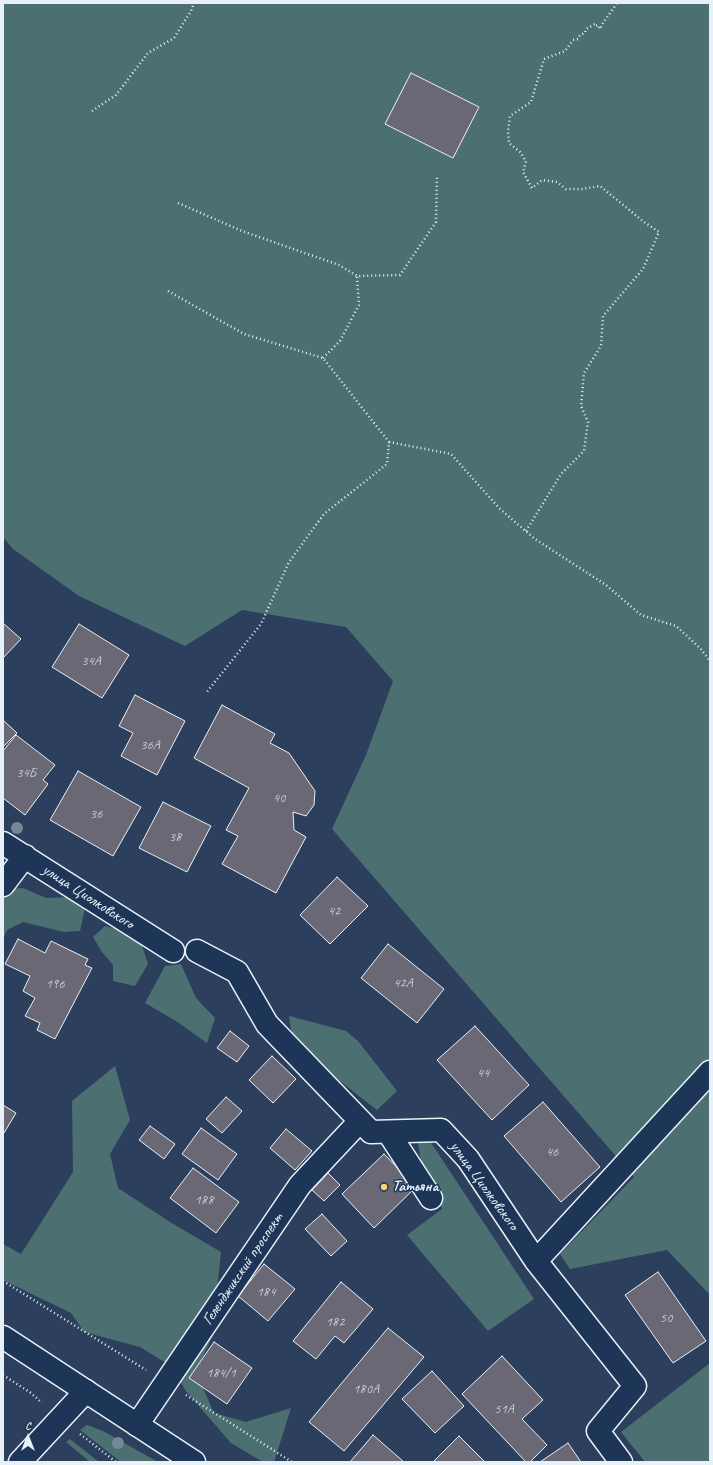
<!DOCTYPE html>
<meta charset="utf-8">
<style>
body{margin:0}
#map{position:relative;width:713px;height:1465px;overflow:hidden;background:#2c3f5d;font-family:Caveat,sans-serif}
canvas{display:block}
.frame{position:absolute;inset:0;border:4px solid #e8f1f8;pointer-events:none}
.north{position:absolute;left:8px;top:1417px;width:40px;height:40px;-webkit-text-stroke:3px #1d3557;paint-order:stroke;rotate:0deg;font-size:11px;font-weight:700;line-height:16px;text-align:center;color:#e8f1f8}
.north::after{content:'';display:block;margin:auto;width:14px;height:18px;background:#e8f1f8;clip-path:polygon(50% 0,100% 100%,50% 72%,0 100%)}
</style>
<div id="map">
<canvas width="713" height="1465"></canvas>
<div class="frame"></div>
<div class="north">С</div>
</div>
<script>
const c = document.querySelector('canvas').getContext('2d');
c.lineJoin = 'round';
function fill(path, color) { c.fillStyle = color; c.fill(path, 'evenodd'); }
const poly = rows => new Path2D(rows.map(r => 'M' + r).join(''));
function trace(path, color, width, dash) { c.strokeStyle = color; c.lineWidth = width; c.lineCap = dash ? 'butt' : 'round'; c.setLineDash(dash || []); c.stroke(path); }
function label(font, color, halo, rows, align = 'center') {
  c.font = font + ' Caveat,sans-serif'; c.lineWidth = 3; c.setLineDash([]); c.textBaseline = 'middle'; c.strokeStyle = halo; c.fillStyle = color; for (const [text, x, y, turn = 0] of rows) {
    c.save(); c.translate(x, y); c.rotate((+turn || 0) * Math.PI / 180); c.textAlign = isNaN(turn) ? turn : align; if (halo) c.strokeText(text, 0, 0); c.fillText(text, 0, 0); c.restore();
  }
}
const green = poly([
 [3,3,710,3,710,1295,667,1250,570,1269,560,1254,634,1177,332,829,366,755,393,681,346,627,242,610,185,646,79,596,13,549,3,537],
 [23,888,46,898,71,897,85,908,80,931,64,932,23,922,7,930,3,940,3,898,7,889],
 [105,926,124,931,142,946,148,964,135,986,113,981,113,965,102,952,93,937],
 [181,964,196,998,215,1018,207,1043,176,1021,145,1003,165,966],
 [289,1016,346,1031,358,1041,397,1091,377,1110,322,1067,293,1046],
 [115,1066,130,1120,110,1154,118,1188,170,1222,221,1252,212,1337,196,1372,214,1413,246,1422,291,1408,274,1462,263,1462,231,1443,185,1390,174,1368,140,1347,84,1332,71,1313,3,1280,3,1244,21,1254,73,1172,72,1101],
 [426,1135,534,1299,488,1331,407,1235,442,1209,421,1162,418,1143],
 [710,1363,710,1462,645,1462,621,1432],
 [87,1425,103,1431,158,1462,121,1462,80,1430],
 [70,1439,99,1462,90,1462,66,1442]
]);
const building = poly([
 [411,73,479,107,453,158,385,124,411,73],
 [3,623,21,639,3,658,3,623],
 [79,624,129,655,102,698,52,667,79,624],
 [135,695,185,721,157,775,121,756,133,733,119,726,135,695],
 [222,705,275,734,270,743,289,753,315,791,314,805,306,816,293,812,294,830,306,837,276,893,222,864,238,836,226,830,249,788,194,758,222,705],
 [3,720,17,733,3,747,3,720],
 [16,735,55,765,43,780,48,784,25,815,3,798,3,751,16,735],
 [78,771,141,807,113,856,50,820,78,771],
 [163,802,211,826,187,872,139,848,163,802],
 [337,877,368,906,330,944,300,915,337,877],
 [18,939,45,953,51,941,88,959,85,965,92,968,55,1039,37,1030,40,1023,25,1016,35,998,23,991,30,976,5,964,18,939],
 [388,944,444,989,417,1023,361,978,388,944],
 [475,1026,529,1085,492,1120,437,1060,475,1026],
 [230,1031,249,1046,237,1062,217,1048,230,1031],
 [272,1056,296,1079,273,1103,249,1080,272,1056],
 [226,1097,242,1111,222,1133,206,1119,226,1097],
 [543,1102,600,1167,561,1202,504,1136,543,1102],
 [3,1105,16,1113,4,1133,3,1133,3,1105],
 [150,1126,175,1144,164,1159,139,1140,150,1126],
 [201,1128,237,1154,218,1180,182,1154,201,1128],
 [286,1129,312,1151,295,1170,270,1148,286,1129],
 [384,1154,416,1187,374,1228,342,1194,384,1154],
 [193,1168,239,1202,216,1233,170,1198,193,1168],
 [328,1173,340,1185,324,1201,312,1190,328,1173],
 [322,1214,347,1241,331,1256,305,1229,322,1214],
 [264,1264,295,1289,268,1321,238,1296,264,1264],
 [658,1272,706,1341,673,1363,625,1295,658,1272],
 [341,1282,373,1309,344,1343,335,1336,316,1359,293,1341,341,1282],
 [388,1328,424,1357,344,1451,309,1422,388,1328],
 [214,1342,252,1368,227,1404,189,1378,214,1342],
 [502,1356,543,1400,522,1419,547,1445,530,1462,526,1462,462,1394,502,1356],
 [432,1371,464,1406,435,1433,402,1399,432,1371],
 [373,1435,404,1462,350,1462,373,1435],
 [459,1436,485,1462,433,1462,459,1436],
 [568,1443,581,1462,540,1462,568,1443]
]);
const path = poly([
 [92,111,116,95,148,53,174,38,191,11,194,3],
 [178,203,242,231,339,265,357,276,400,275,436,222,437,176],
 [168,291,244,334,323,358,389,442,387,464,324,514,289,562,261,624,206,693],
 [323,358,340,341,359,305,357,276],
 [389,442,451,454,500,509,535,539,606,585,641,615,676,626,700,648,710,661],
 [526,531,561,474,584,451,588,422,581,406,584,373,601,346,603,316,643,269,659,232,644,222,600,186,582,189,566,189,557,182,542,180,532,188,523,172,526,161,520,152,509,143,508,131,510,116,531,102,544,59,565,51,573,40,578,39,580,35,585,33,586,29,595,24,596,26,598,25,600,29,603,23,617,3],
 [3,1281,146,1370],
 [3,1375,31,1393,42,1403],
 [186,1395,292,1462],
 [80,1434,116,1462]
]);
const minor = poly([
 [3,843,173,951],
 [3,885,25,856],
 [197,951,237,972,267,1024,371,1132,441,1130,468,1159,536,1261,635,1386,598,1431,621,1462],
 [388,1132,431,1198],
 [536,1261,710,1072],
 [137,1425,300,1185,360,1121],
 [20,1462,86,1391]
]);
const major = poly([
 [3,1337,194,1462]
]);
const trees = [
 [17,828],
 [118,1443]
];
const markers = [
 [384,1187,4,"#ffd166"]
];
const numberNames = [
 ["34А",91,661],
 ["36А",150,745],
 ["34Б",26,773],
 ["40",279,798],
 ["36",96,814],
 ["38",175,837],
 ["42",334,911],
 ["42А",403,983],
 ["196",55,984],
 ["44",483,1073],
 ["46",552,1152],
 ["188",204,1200],
 ["184",266,1292],
 ["50",666,1318],
 ["182",335,1322],
 ["184/1",221,1373],
 ["180А",366,1389],
 ["51А",504,1409]
];
const streetNames = [
 ["улица Циолковского",88,897,33],
 ["улица Циолковского",484,1186,54],
 ["Геленджикский проспект",243,1269,-56]
];
const poiNames = [
 ["Татьяна",392,1187]
];
fill(green, '#4c7072');
fill(building, '#6a6874');
trace(building, '#e8f1f8', 1);
trace(minor, '#e8f1f8', 25);
trace(major, '#e8f1f8', 25);
trace(path, '#e8f1f8', 2.5, [1, 3]);
trace(minor, '#1d3557', 22);
trace(major, '#1d3557', 22);
c.fillStyle = '#758898';
for (const [x, y] of trees) { c.beginPath(); c.arc(x, y, 6, 0, 2 * Math.PI); c.fill(); }
for (const [x, y, r, color] of markers) { const dot = new Path2D(); dot.arc(x, y, r, 0, 2 * Math.PI); c.fillStyle = color; c.fill(dot); trace(dot, '#1d3557', 1.5); }
label('14px', '#c8cfd7', null, numberNames);
label('16px', '#e8f1f8', '#1d3557', streetNames);
label('bold 16px', '#e8f1f8', '#1d3557', poiNames, 'left');
</script>
